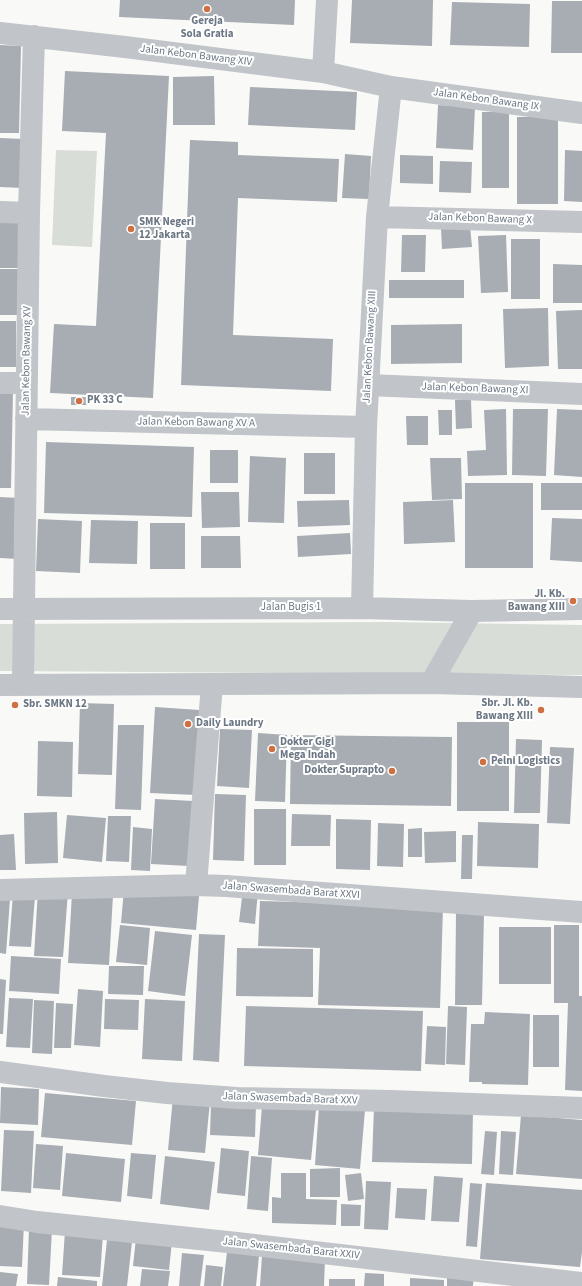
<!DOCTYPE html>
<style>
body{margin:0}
canvas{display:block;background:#f9f9f7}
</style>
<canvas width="582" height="1286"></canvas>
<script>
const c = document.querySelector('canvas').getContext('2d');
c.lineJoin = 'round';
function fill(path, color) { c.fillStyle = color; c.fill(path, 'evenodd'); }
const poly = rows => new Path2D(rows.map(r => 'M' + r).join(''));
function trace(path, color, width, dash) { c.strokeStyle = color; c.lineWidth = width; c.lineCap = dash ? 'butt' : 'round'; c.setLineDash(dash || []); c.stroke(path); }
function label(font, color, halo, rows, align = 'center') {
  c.font = font + ' "Source Sans 3",sans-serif'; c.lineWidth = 4; c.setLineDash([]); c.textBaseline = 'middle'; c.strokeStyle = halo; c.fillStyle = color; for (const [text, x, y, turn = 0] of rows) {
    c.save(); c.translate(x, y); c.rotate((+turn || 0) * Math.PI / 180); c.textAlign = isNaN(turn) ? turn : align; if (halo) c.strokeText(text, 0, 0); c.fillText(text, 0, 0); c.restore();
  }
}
const green = poly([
 [56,150,97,151,92,247,52,245],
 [386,622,582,625,582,675,0,671,0,624]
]);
const building = poly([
 [120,0,295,0,294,25,119,17],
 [352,0,433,0,432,46,350,43],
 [552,1,582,1,582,53,551,53],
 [452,2,530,4,529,47,450,45],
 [0,45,21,46,19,133,0,133],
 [65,71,169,76,153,398,50,393,54,324,96,326,106,133,62,131],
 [214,76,215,125,173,125,173,77],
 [250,87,357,92,355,130,248,125],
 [438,105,475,107,473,150,436,148],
 [482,112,509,112,509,188,482,188],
 [517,117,558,117,558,204,517,204],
 [0,138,24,139,23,188,0,187],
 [190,140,238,142,238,155,339,159,337,202,238,198,233,335,333,339,331,391,181,385],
 [565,150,582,151,582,202,564,201],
 [345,154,371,156,369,199,342,198],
 [400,155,433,156,433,184,400,183],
 [440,161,472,162,471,193,439,192],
 [0,220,26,220,25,268,0,268],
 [470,226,472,247,442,249,441,228],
 [402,235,426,235,425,272,401,272],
 [506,235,508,292,481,293,478,236],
 [511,239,540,239,540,299,511,299],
 [553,264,582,265,582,303,553,303],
 [0,269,19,269,19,315,0,315],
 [389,280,464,280,464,298,389,298],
 [548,308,549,366,505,368,503,309],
 [582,310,582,369,558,369,556,311],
 [0,321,16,321,16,367,0,367],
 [462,324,462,363,391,364,391,325],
 [0,392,13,392,11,488,0,488],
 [71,397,87,397,87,405,71,405],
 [455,400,471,400,472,428,456,429],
 [506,409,507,475,468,476,467,451,486,450,484,410],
 [513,409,548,409,546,476,512,475],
 [557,409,582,410,582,477,554,475],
 [438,410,452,410,452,435,439,435],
 [406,416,428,416,428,445,407,445],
 [46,442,194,447,192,517,44,513],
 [210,450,238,450,238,483,210,483],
 [304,453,335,453,335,494,304,494],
 [250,456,286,458,284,523,248,522],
 [430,458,461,458,462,499,432,500],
 [465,483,533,483,533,568,465,568],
 [541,483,582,483,582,510,541,510],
 [201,492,239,492,240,527,202,528],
 [0,497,19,498,18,559,0,558],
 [349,500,350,525,298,527,297,501],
 [453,500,455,542,404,544,403,502],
 [552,518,582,519,582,562,550,560],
 [38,519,82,521,80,573,36,571],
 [91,520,138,521,137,564,89,563],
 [150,523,185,523,185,569,150,569],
 [350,533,351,554,298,557,297,536],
 [201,536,240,536,241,568,201,568],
 [80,703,114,704,112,775,78,774],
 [155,707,200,710,196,795,150,793],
 [457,722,509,722,509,811,457,811],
 [118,725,144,725,141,810,115,809],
 [220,729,252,730,249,788,217,786],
 [258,733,287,735,285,802,255,801],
 [291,735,452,737,451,806,290,804],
 [516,739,542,740,540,813,514,813],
 [38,741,73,742,72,797,37,796],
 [550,747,574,748,570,824,547,823],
 [215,794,246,795,244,861,213,860],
 [155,799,193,801,189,866,151,864],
 [254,809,286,809,286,865,254,865],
 [57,812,58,863,25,864,24,813],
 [292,814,331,815,330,846,291,846],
 [67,815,106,818,102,862,63,858],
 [108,816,131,816,129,862,106,861],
 [336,819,371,820,370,870,336,869],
 [478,822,539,824,538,868,477,866],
 [378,823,404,824,403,867,377,866],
 [133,827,152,829,150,871,131,870],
 [422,828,422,857,408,857,408,829],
 [456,831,456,862,425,863,424,832],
 [14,834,16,870,0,870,0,835],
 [462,835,473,835,472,879,461,879],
 [124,889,199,896,196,930,121,923],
 [243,889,258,891,255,924,239,922],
 [38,890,68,892,63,957,34,956],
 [72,893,113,895,109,965,68,963],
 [13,894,35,896,31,947,9,946],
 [0,898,10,899,6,954,0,953],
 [260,901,443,906,440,1008,318,1005,320,948,258,946],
 [456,913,484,913,482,1005,455,1005],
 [120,925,150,928,147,965,116,962],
 [554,925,579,925,579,996,582,996,582,1091,565,1090,568,1003,554,1003],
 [499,927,551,927,551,984,499,984],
 [155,931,192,935,185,996,148,991],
 [199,934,225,935,219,1062,193,1060],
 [237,948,313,949,313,997,236,996],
 [11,956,61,959,59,994,9,991],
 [109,966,144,966,143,995,108,994],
 [0,979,6,980,3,1034,0,1034],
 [78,989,103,991,100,1047,74,1045],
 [9,998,33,999,30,1048,6,1047],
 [105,999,139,1000,138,1030,104,1029],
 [145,999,185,1001,182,1061,142,1059],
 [34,1000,54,1001,52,1054,32,1053],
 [56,1003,73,1004,71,1048,54,1048],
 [246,1006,423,1011,421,1071,244,1066],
 [448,1006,467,1007,465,1065,446,1064],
 [485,1012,530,1014,528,1085,482,1084,482,1082,469,1082,471,1024,484,1024],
 [533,1015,559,1015,559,1067,533,1067],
 [427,1026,446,1027,445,1065,425,1064],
 [1,1087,39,1089,38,1125,0,1123],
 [45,1093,136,1101,132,1145,41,1137],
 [173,1097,210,1101,205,1153,168,1150],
 [211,1103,256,1104,255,1137,210,1135],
 [262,1106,316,1110,311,1160,258,1155],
 [319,1106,365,1110,360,1169,315,1165],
 [374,1107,473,1110,472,1164,372,1162],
 [521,1115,582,1120,582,1179,516,1174],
 [4,1130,34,1131,31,1193,1,1191],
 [485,1131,497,1132,494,1175,481,1174],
 [501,1131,516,1132,513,1175,499,1174],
 [36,1144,63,1146,60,1190,33,1188],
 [221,1148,249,1151,245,1196,217,1193],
 [66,1153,125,1159,121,1202,62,1196],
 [131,1153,156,1155,152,1199,127,1196],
 [165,1156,215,1162,209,1210,160,1204],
 [251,1156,272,1158,268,1211,247,1209],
 [340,1168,340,1197,310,1197,310,1169],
 [281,1173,306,1173,306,1199,337,1200,336,1225,272,1223,272,1197,281,1198],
 [361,1173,364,1199,348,1201,345,1175],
 [434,1176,463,1178,459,1222,431,1221],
 [366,1181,391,1182,388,1230,364,1229],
 [470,1183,482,1184,477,1247,466,1246],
 [486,1183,582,1190,582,1252,580,1267,480,1259],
 [397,1188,427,1189,425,1220,395,1218],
 [341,1204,361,1205,360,1226,341,1226],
 [0,1221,24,1223,22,1267,0,1266],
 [29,1228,52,1229,49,1285,27,1284],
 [65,1231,103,1234,100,1277,62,1275],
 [136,1238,172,1241,169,1270,133,1266],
 [107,1240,132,1242,127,1286,102,1286],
 [227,1252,259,1256,256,1286,223,1286],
 [182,1253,204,1255,200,1286,179,1286],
 [262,1255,325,1258,324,1286,260,1286],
 [206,1265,223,1267,221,1286,204,1286],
 [142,1269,170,1271,168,1286,140,1286],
 [0,1272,18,1274,16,1286,0,1286],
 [447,1272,474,1273,473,1286,447,1286],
 [365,1273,384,1274,384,1286,364,1286],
 [58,1277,97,1281,97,1286,57,1286],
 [410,1278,444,1280,444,1286,410,1286],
 [329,1279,355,1279,355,1286,329,1286]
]);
const minor = poly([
 [0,33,125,47,323,72,391,87,582,113],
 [323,72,327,0],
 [0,212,29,213],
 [377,217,582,222],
 [0,383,27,383],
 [368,385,582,394],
 [26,419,366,427],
 [362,608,366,427,377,217,391,87],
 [0,609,362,608,472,611,582,609],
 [431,683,472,611],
 [0,685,431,683,582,687],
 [23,685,29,213,34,36],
 [196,885,212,684],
 [0,890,196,885,226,886,582,912],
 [0,1072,104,1086,167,1093,237,1098,391,1101,582,1108],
 [0,1216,37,1222,237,1243,582,1283]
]);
const markers = [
 [207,9,4,"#ce7042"],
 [131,229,4,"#ce7042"],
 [79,401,4,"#ce7042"],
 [573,601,4,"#ce7042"],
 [15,705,4,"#ce7042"],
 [541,710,4,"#ce7042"],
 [188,724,4,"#ce7042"],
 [272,749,4,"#ce7042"],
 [483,762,4,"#ce7042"],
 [392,771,4,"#ce7042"]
];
const poiNames = [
 ["Gereja",207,22,"center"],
 ["Sola Gratia",207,35,"center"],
 ["SMK Negeri",139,223],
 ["12 Jakarta",139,236],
 ["PK 33 C",87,401],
 ["Jl. Kb.",565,595,"right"],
 ["Bawang XIII",565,608,"right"],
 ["Sbr. Jl. Kb.",533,704,"right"],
 ["Bawang XIII",533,717,"right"],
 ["Sbr. SMKN 12",23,705],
 ["Daily Laundry",196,724],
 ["Dokter Gigi",280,743],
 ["Mega Indah",280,756],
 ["Pelni Logistics",491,762],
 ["Dokter Suprapto",384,771,"right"]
];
const streetNames = [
 ["Jalan Kebon Bawang XIV",196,56,7],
 ["Jalan Kebon Bawang IX",486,100,8],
 ["Jalan Kebon Bawang X",480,219,2],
 ["Jalan Kebon Bawang XIII",370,347,-87],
 ["Jalan Kebon Bawang XV",27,361,-89],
 ["Jalan Kebon Bawang XI",475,389,2],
 ["Jalan Kebon Bawang XV A",196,423,1],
 ["Jalan Bugis 1",291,608],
 ["Jalan Swasembada Barat XXVI",291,891,4],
 ["Jalan Swasembada Barat XXV",290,1099,2],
 ["Jalan Swasembada Barat XXIV",291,1249,6]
];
fill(green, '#d8ddd7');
fill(building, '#a7adb3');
trace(minor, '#c1c4c8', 22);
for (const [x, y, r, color] of markers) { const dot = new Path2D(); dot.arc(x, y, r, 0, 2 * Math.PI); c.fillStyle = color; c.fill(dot); trace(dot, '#fff', 1.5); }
label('bold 11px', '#6c7784', '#fff', poiNames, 'left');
label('11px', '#6c7784', '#fff', streetNames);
</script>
